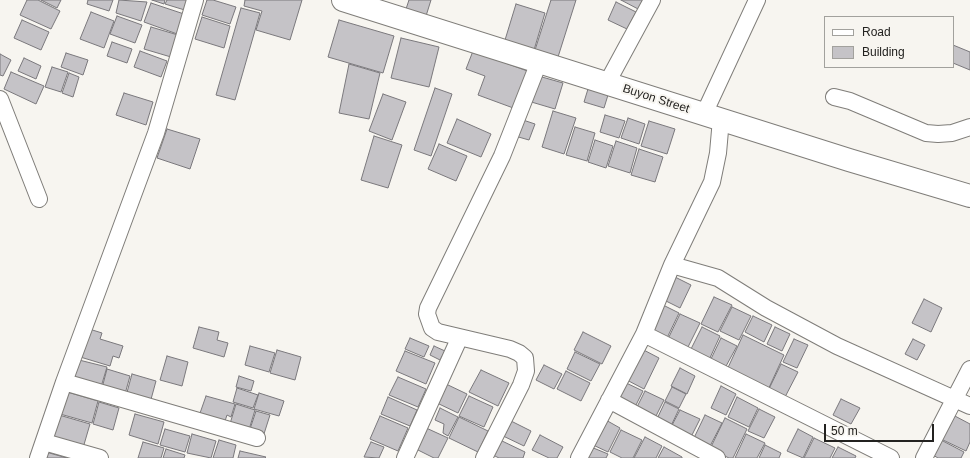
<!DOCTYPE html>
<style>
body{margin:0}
#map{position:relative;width:970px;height:458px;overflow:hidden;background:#f7f5f0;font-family:Helvetica,sans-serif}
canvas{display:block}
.legend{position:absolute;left:824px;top:16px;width:130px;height:52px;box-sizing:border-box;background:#f7f5f0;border:1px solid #a2a19d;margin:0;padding:5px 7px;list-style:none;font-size:12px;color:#232220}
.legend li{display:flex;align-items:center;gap:8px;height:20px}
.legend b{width:20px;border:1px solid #a2a19d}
.scale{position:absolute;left:824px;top:424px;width:110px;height:18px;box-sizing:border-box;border:2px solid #232220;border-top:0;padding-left:5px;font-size:12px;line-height:14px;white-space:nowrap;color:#232220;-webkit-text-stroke:3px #f7f5f0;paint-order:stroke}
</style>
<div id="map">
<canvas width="970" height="458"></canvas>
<ul class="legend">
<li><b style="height:5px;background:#fff"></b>Road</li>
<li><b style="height:11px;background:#c5c3c7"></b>Building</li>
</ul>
<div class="scale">50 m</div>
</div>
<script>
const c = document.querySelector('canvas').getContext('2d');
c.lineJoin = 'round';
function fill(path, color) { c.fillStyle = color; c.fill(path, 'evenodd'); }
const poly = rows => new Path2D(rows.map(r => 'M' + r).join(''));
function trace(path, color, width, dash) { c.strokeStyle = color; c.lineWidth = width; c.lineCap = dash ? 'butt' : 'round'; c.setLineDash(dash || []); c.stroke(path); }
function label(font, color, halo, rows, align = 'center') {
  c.font = font + ' Helvetica,sans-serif'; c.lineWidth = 4; c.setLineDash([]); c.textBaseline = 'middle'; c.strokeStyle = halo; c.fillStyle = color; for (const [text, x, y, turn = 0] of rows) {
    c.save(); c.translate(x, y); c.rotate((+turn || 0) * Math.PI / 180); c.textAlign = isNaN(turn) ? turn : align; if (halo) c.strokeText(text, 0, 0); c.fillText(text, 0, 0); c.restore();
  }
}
const building = poly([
 [27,0,38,0,60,11,51,29,20,15,27,0],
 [41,0,61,0,57,8,41,0],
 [88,0,113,0,109,11,87,4,88,0],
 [119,0,147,2,141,21,116,13,119,0],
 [152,0,165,0,164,4,152,0],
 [167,0,192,0,188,11,165,4,167,0],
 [207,0,213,0,236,7,230,24,202,15,207,0],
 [245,0,302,0,290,40,256,30,262,11,244,6,245,0],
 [409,0,431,0,426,16,406,9,409,0],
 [551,0,576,0,558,57,535,50,551,0],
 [621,0,644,0,640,10,621,0],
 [616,2,636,12,627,29,608,20,616,2],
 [151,3,187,15,180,35,144,22,151,3],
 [516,4,545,13,534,50,505,40,516,4],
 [241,8,260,13,235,100,216,95,241,8],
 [91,12,114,21,104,48,80,39,91,12],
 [117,16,142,25,135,43,110,34,117,16],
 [202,17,230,26,224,48,195,39,202,17],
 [22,20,49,32,41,50,14,38,22,20],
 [339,20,394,36,383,73,328,57,339,20],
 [151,27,178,35,171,57,144,49,151,27],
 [401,38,439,47,429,87,391,78,401,38],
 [112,42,132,49,127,63,107,56,112,42],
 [953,45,970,52,970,70,953,63,953,45],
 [140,51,167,61,161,77,134,67,140,51],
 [473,51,530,72,516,109,478,95,485,76,466,69,473,51],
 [66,53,88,60,83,75,61,67,66,53],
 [0,54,11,60,3,76,0,75,0,54],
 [24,58,41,66,36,79,18,71,24,58],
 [349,64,380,73,369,119,339,113,349,64],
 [52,67,68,72,61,92,45,87,52,67],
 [11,72,44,86,36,104,4,89,11,72],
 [69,73,79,77,73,97,62,93,69,73],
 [535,75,563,83,555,109,528,101,535,75],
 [435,88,452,94,431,156,414,150,435,88],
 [588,89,608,95,604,108,584,102,588,89],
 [124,93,153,102,146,125,116,115,124,93],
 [383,94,406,102,392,140,369,131,383,94],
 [553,111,576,118,564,154,542,147,553,111],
 [605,115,625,121,619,138,600,132,605,115],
 [628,118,645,124,639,144,621,138,628,118],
 [457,119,491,134,481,157,447,143,457,119],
 [520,119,535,124,529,140,515,136,520,119],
 [649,121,675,129,667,154,641,146,649,121],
 [575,127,595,133,587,161,566,155,575,127],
 [167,129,200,139,190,169,157,158,167,129],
 [374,136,402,145,388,188,361,180,374,136],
 [595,140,613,146,606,168,588,162,595,140],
 [616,141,637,148,630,173,608,166,616,141],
 [439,144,467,156,456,181,428,169,439,144],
 [639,149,663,157,655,182,631,175,639,149],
 [675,277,691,285,680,308,664,300,675,277],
 [714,297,732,305,718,332,701,324,714,297],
 [924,299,942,308,931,332,912,323,924,299],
 [661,304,679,313,667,338,649,329,661,304],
 [732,307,751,316,739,340,720,331,732,307],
 [680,314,700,323,686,351,667,341,680,314],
 [753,316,772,325,764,342,745,332,753,316],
 [199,327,219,332,217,340,228,343,224,357,193,348,199,327],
 [702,327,720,336,709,360,690,351,702,327],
 [775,327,790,334,782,351,767,344,775,327],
 [86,328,102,333,100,339,123,346,119,358,113,356,110,366,77,356,86,328],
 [583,332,611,346,602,364,574,350,583,332],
 [743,335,784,355,767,392,726,372,743,335],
 [410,338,429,346,424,357,405,349,410,338],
 [721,338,737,346,725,368,710,361,721,338],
 [794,339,808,345,797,368,783,362,794,339],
 [913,339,925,345,917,360,905,354,913,339],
 [250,346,275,353,269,372,245,365,250,346],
 [434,346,445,351,440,360,430,355,434,346],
 [638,347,659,358,644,389,623,378,638,347],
 [277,350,301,357,295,380,270,373,277,350],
 [405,351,435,363,426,384,396,371,405,351],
 [575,352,600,364,591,381,567,369,575,352],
 [167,356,188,362,182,386,160,380,167,356],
 [79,360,107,367,101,387,74,379,79,360],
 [781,364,798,372,784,399,768,391,781,364],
 [544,365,562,374,554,389,536,380,544,365],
 [680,368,695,376,687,394,671,386,680,368],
 [107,369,130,376,125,394,102,388,107,369],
 [481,370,509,383,498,406,469,392,481,370],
 [566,371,590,383,581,401,557,389,566,371],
 [132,374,156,381,150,403,126,396,132,374],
 [239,376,254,381,251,391,236,387,239,376],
 [398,377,426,389,418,407,389,395,398,377],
 [622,381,643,391,634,409,613,399,622,381],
 [446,384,467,394,458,413,437,403,446,384],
 [721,386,736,394,726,415,711,408,721,386],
 [672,387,686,394,679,408,665,401,672,387],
 [237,388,258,395,253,408,233,402,237,388],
 [645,391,664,400,654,420,635,411,645,391],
 [67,392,98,401,92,423,60,414,67,392],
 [259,393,284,401,279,416,254,409,259,393],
 [206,396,235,404,231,417,227,415,224,424,199,416,206,396],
 [469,396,493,407,484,427,459,416,469,396],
 [388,397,417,410,410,426,381,414,388,397],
 [737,397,758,408,749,427,728,417,737,397],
 [841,399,860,408,851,424,833,415,841,399],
 [99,402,119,408,113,430,93,424,99,402],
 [665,402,679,409,670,428,656,421,665,402],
 [236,404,255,410,248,433,229,427,236,404],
 [440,408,458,417,448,436,443,433,444,424,435,420,440,408],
 [759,409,775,417,764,438,748,431,759,409],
 [680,410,700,419,690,439,670,429,680,410],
 [256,411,270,415,263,437,249,432,256,411],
 [135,414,164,422,158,444,129,435,135,414],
 [59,415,90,424,83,448,52,438,59,415],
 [705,415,722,423,709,448,693,440,705,415],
 [953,415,970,424,970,442,966,451,941,439,953,415],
 [380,416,408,428,398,451,370,439,380,416],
 [459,417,488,431,478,452,449,438,459,417],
 [725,418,747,429,733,458,729,458,710,449,725,418],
 [507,419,531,431,524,446,499,434,507,419],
 [604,419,620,428,608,452,591,444,604,419],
 [424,427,448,438,438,458,434,458,414,448,424,427],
 [165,429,190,436,185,452,160,445,165,429],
 [798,429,813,437,803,458,787,451,798,429],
 [621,430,642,440,633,458,622,458,610,452,621,430],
 [192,434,216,441,211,458,187,453,192,434],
 [746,434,765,443,757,458,735,458,746,434],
 [540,435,563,447,557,458,549,458,532,450,540,435],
 [645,437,662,446,656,458,634,458,645,437],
 [814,438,835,448,830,458,804,458,814,438],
 [219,440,236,445,233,458,213,458,219,440],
 [500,440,525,452,523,458,499,458,493,455,500,440],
 [941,440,964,452,961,458,938,458,933,455,941,440],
 [143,442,164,448,161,458,138,458,143,442],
 [371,442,384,447,379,458,364,457,371,442],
 [765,445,781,453,779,458,759,458,765,445],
 [591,447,608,454,606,458,586,458,591,447],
 [664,447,682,457,682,458,658,458,664,447],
 [838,447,856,456,855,458,832,458,838,447],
 [166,449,185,455,184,458,163,458,166,449],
 [240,451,266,457,265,458,238,458,240,451],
 [46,452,67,458,45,458,46,452]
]);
const street = poly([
 [607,83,652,0],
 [834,97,850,101,926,133,938,134,952,133,970,127],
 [0,99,39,199],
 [704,114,757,0],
 [672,265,718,278,766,308,837,346,970,406],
 [644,334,891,458],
 [64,382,257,438],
 [609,400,717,458],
 [44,442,100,458],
 [38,458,64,382,156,133,195,0],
 [405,458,459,339],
 [484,458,521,385,526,371,525,358,519,353,510,349,438,332,432,328,427,314,428,308,502,156,539,62],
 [579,458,644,334,672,265,712,182,718,153,721,119],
 [924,458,970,369]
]);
const secondary = poly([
 [343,0,849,160,970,196]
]);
const streetNames = [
 ["Buyon Street",656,99,18]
];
fill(building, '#c5c3c7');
trace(building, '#7a787c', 1);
trace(street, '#7f7d79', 18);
trace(secondary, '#7f7d79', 24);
trace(street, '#fff', 16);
trace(secondary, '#fff', 22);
label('12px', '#232220', '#f7f5f0', streetNames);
</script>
